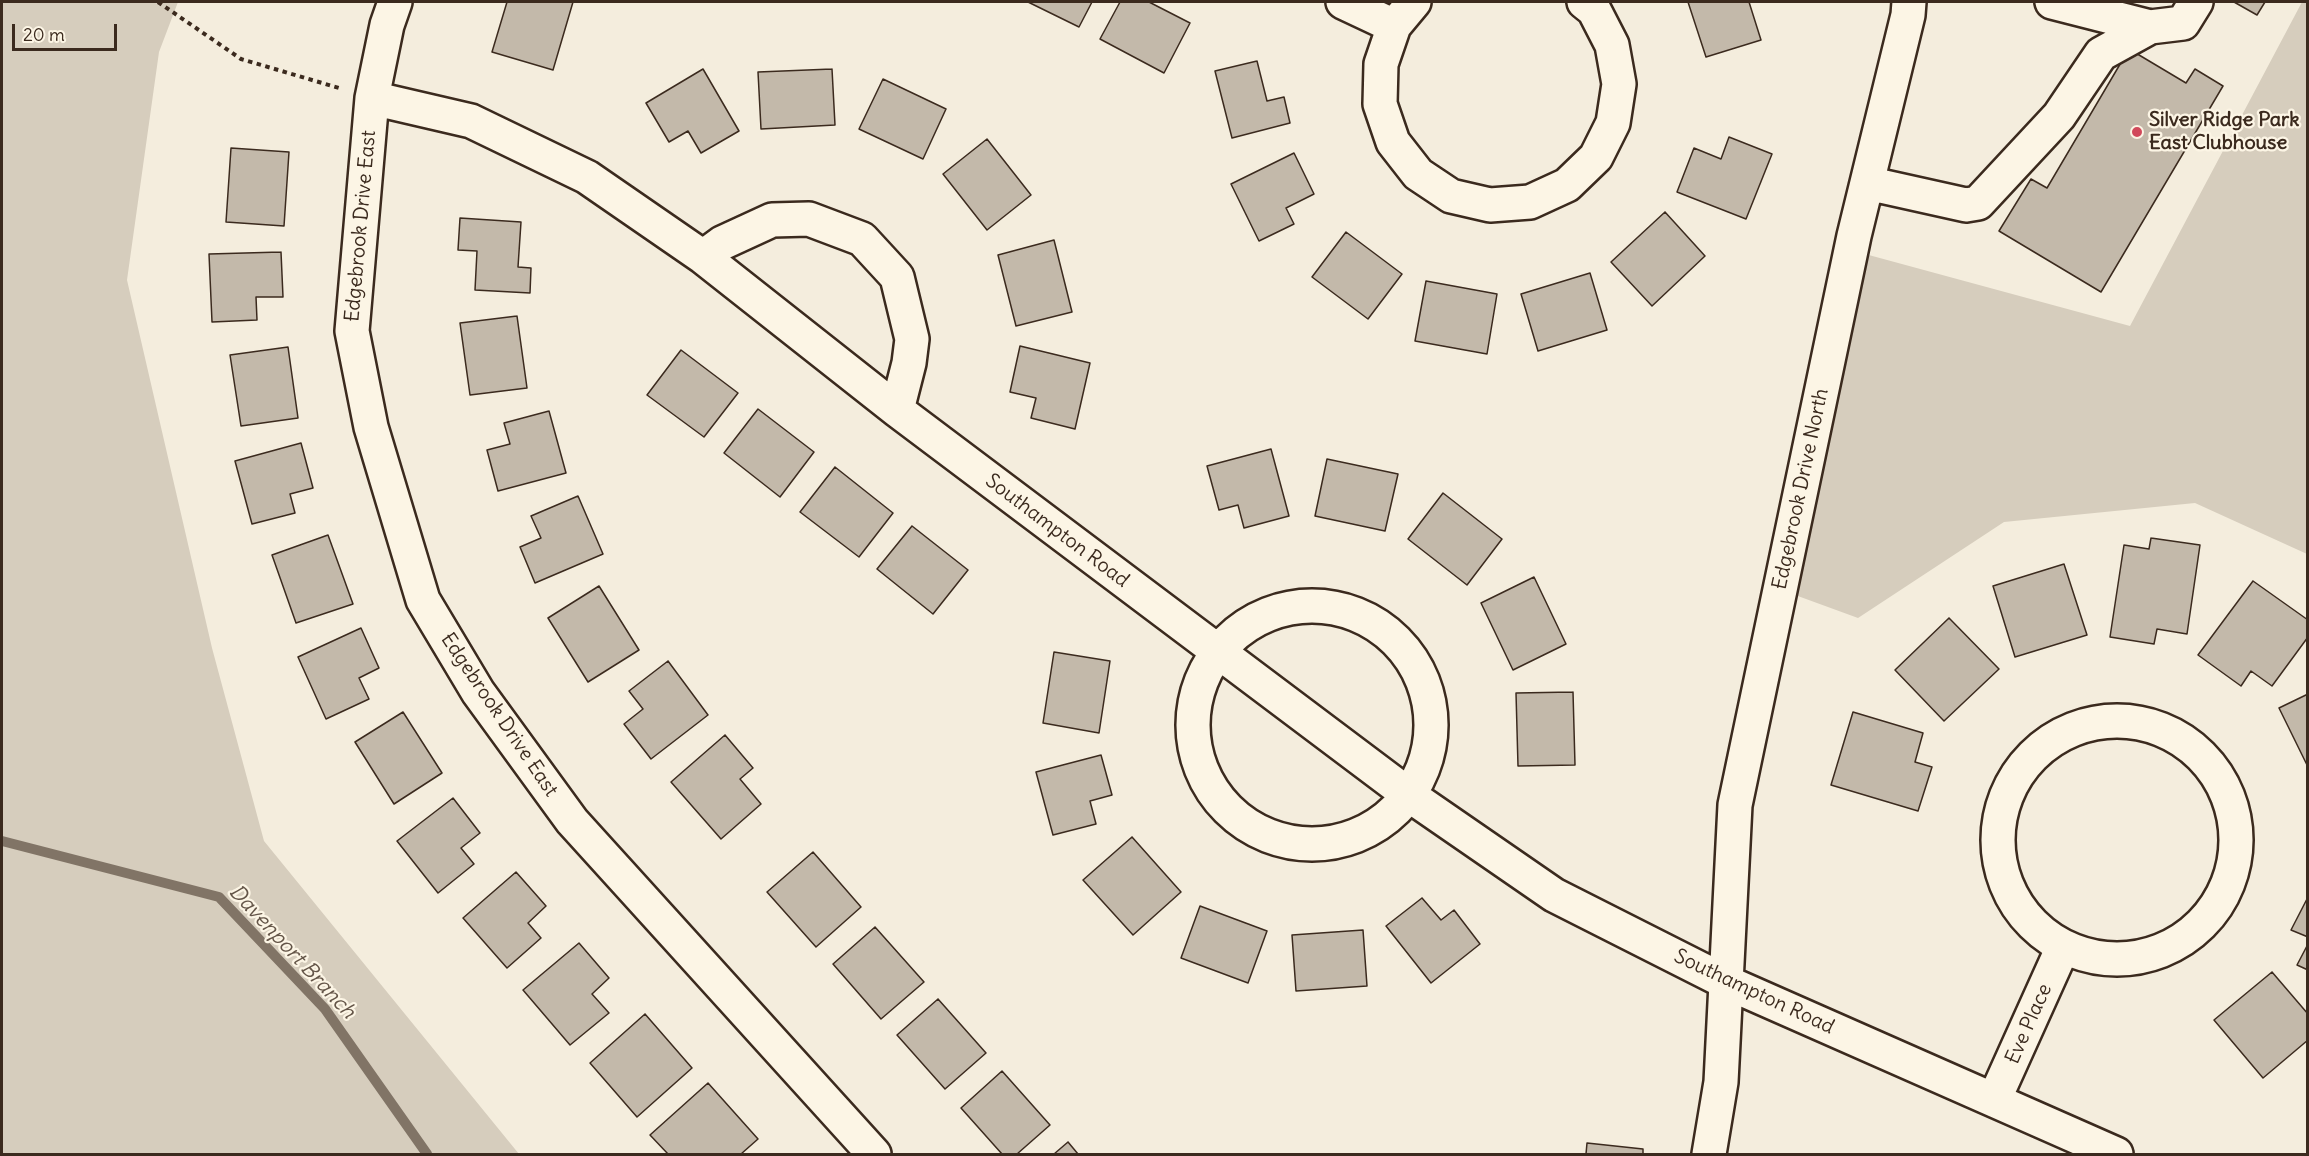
<!DOCTYPE html>
<style>
body{margin:0}
#map{position:relative;width:2309px;height:1156px;overflow:hidden;background:#f4eddd;font-family:Delius,sans-serif}
canvas{display:block}
.frame{position:absolute;inset:0;border:3px solid #3b2a1e;pointer-events:none}
.scale{position:absolute;left:12px;top:24px;width:105px;height:27px;box-sizing:border-box;border:3px solid #3b2a1e;border-top:0;padding-left:8px;font-size:18px;line-height:21px;white-space:nowrap;color:#3b2a1e;-webkit-text-stroke:4px #fcf5e5;paint-order:stroke}
</style>
<div id="map">
<canvas width="2309" height="1156"></canvas>
<div class="frame"></div>
<div class="scale">20 m</div>
</div>
<script>
const c = document.querySelector('canvas').getContext('2d');
c.lineJoin = 'round';
function fill(path, color) { c.fillStyle = color; c.fill(path, 'evenodd'); }
const poly = rows => new Path2D(rows.map(r => 'M' + r).join(''));
function trace(path, color, width, dash) { c.strokeStyle = color; c.lineWidth = width; c.lineCap = dash ? 'butt' : 'round'; c.setLineDash(dash || []); c.stroke(path); }
function label(font, color, halo, rows, align = 'center') {
  c.font = font + ' Delius,sans-serif'; c.lineWidth = 4.5; c.setLineDash([]); c.textBaseline = 'middle'; c.strokeStyle = halo; c.fillStyle = color; for (const [text, x, y, turn = 0] of rows) {
    c.save(); c.translate(x, y); c.rotate((+turn || 0) * Math.PI / 180); c.textAlign = isNaN(turn) ? turn : align; if (halo) c.strokeText(text, 0, 0); c.fillText(text, 0, 0); c.restore();
  }
}
const green = poly([
 [2,2,178,2,159,52,127,280,212,648,264,841,519,1154,2,1154],
 [2302,2,2307,2,2307,554,2195,503,2004,522,1858,618,1765,584,1854,251,2130,326]
]);
const stream = poly([
 [2,841,219,897,325,1009,427,1154]
]);
const building = poly([
 [507,2,573,2,553,70,492,52,507,2],
 [1028,2,1092,2,1079,27,1028,2],
 [1120,2,1149,2,1190,23,1164,73,1100,39,1120,2],
 [1688,2,1749,2,1761,40,1706,57,1688,2],
 [2234,2,2265,2,2257,15,2234,2],
 [2129,49,2186,83,2195,69,2223,86,2101,292,1999,231,2031,179,2047,188,2129,49],
 [1257,61,1267,101,1284,97,1290,123,1232,138,1215,71,1257,61],
 [703,69,739,131,701,153,688,131,669,142,646,103,703,69],
 [832,69,835,125,761,129,758,72,832,69],
 [883,79,946,109,923,159,859,129,883,79],
 [1729,137,1772,154,1746,219,1677,192,1694,148,1721,159,1729,137],
 [987,139,1031,195,987,230,943,174,987,139],
 [231,148,289,152,284,226,226,222,231,148],
 [1294,153,1314,194,1286,208,1294,224,1259,241,1231,184,1294,153],
 [1665,212,1705,256,1652,306,1611,262,1665,212],
 [460,218,521,222,518,267,531,268,530,293,475,290,477,251,458,250,460,218],
 [1346,232,1402,274,1368,319,1312,277,1346,232],
 [1054,240,1072,312,1016,326,998,255,1054,240],
 [281,252,283,297,256,297,257,320,212,322,209,254,281,252],
 [1590,273,1607,330,1538,351,1521,294,1590,273],
 [1426,281,1497,294,1487,354,1415,341,1426,281],
 [517,316,527,388,470,395,460,323,517,316],
 [1020,346,1090,363,1075,429,1031,418,1036,398,1010,392,1020,346],
 [288,347,298,418,241,426,230,355,288,347],
 [681,350,738,393,704,437,647,395,681,350],
 [758,409,814,452,780,497,724,453,758,409],
 [549,411,566,473,498,491,487,450,510,444,504,423,549,411],
 [301,443,313,488,290,494,295,513,252,524,235,461,301,443],
 [1271,449,1289,516,1244,528,1238,505,1219,510,1207,466,1271,449],
 [1327,459,1398,474,1385,531,1315,516,1327,459],
 [835,467,893,513,859,557,800,512,835,467],
 [1443,493,1502,539,1467,585,1408,539,1443,493],
 [578,496,603,554,535,583,520,547,541,538,531,516,578,496],
 [912,526,968,570,933,614,877,569,912,526],
 [328,535,353,604,296,623,272,555,328,535],
 [2151,538,2200,545,2187,634,2157,629,2154,644,2110,637,2124,545,2149,549,2151,538],
 [2064,564,2087,635,2015,657,1993,586,2064,564],
 [1534,577,1566,644,1513,670,1481,603,1534,577],
 [2253,581,2308,620,2308,637,2272,686,2251,671,2241,686,2198,655,2253,581],
 [599,586,639,650,588,682,548,618,599,586],
 [1949,618,1999,669,1944,721,1895,670,1949,618],
 [361,628,379,668,359,678,369,699,326,719,298,657,361,628],
 [1054,652,1110,661,1099,733,1043,723,1054,652],
 [668,661,708,715,651,759,624,724,643,709,629,691,668,661],
 [1573,692,1575,765,1518,766,1516,693,1573,692],
 [2308,694,2308,767,2279,708,2308,694],
 [403,712,442,773,394,804,355,742,403,712],
 [1853,712,1923,733,1915,762,1932,767,1918,811,1831,785,1853,712],
 [725,735,753,768,740,779,761,804,721,839,671,782,725,735],
 [1101,755,1112,795,1090,801,1096,824,1053,835,1036,772,1101,755],
 [453,798,480,833,461,848,474,864,438,893,397,841,453,798],
 [1132,837,1181,892,1133,935,1083,880,1132,837],
 [813,852,861,907,816,947,767,892,813,852],
 [516,872,546,906,528,923,541,938,507,968,463,918,516,872],
 [2308,897,2308,937,2291,930,2308,897],
 [1422,898,1441,920,1454,910,1480,944,1431,983,1386,926,1422,898],
 [1200,906,1267,931,1248,983,1181,958,1200,906],
 [875,927,924,982,881,1019,833,964,875,927],
 [1363,930,1367,986,1296,991,1292,935,1363,930],
 [579,943,609,978,592,994,609,1013,570,1045,523,990,579,943],
 [2308,944,2308,970,2297,965,2308,944],
 [2272,972,2308,1014,2308,1040,2263,1078,2214,1020,2272,972],
 [938,999,986,1053,945,1089,897,1035,938,999],
 [645,1014,692,1068,637,1117,590,1063,645,1014],
 [1002,1071,1050,1125,1017,1154,1002,1154,961,1108,1002,1071],
 [708,1083,758,1139,741,1154,668,1154,650,1135,708,1083],
 [1068,1142,1078,1154,1054,1154,1068,1142],
 [1587,1143,1643,1149,1643,1154,1586,1154,1587,1143]
]);
const path = poly([
 [158,2,241,59,339,88]
]);
const minor = poly([
 [395,2,387,25,372,98,352,331,371,427,423,600,478,692,572,821,874,1154],
 [1343,2,1394,26],
 [1414,2,1394,26,1381,64,1380,104,1393,142,1418,174,1451,196,1490,205,1530,202,1567,185,1596,157,1613,123,1619,84,1612,45,1594,10,1584,2],
 [2052,2,2150,27,2183,23,2196,2],
 [372,98,471,121,587,177,703,257,897,410,1409,795,1554,895,1726,982,2116,1154],
 [1867,183,1966,205,1978,203,2059,116,2101,54,2150,27],
 [703,257,722,243,772,220,809,219,862,239,897,277,912,339,909,363,897,410],
 '1193 725a119 119 0 1 1 238 0a119 119 0 1 1-238 0Z',
 '1998 840a119 119 0 1 1 238 0a119 119 0 1 1-238 0Z',
 [1994,1100,2063,947],
 [1709,1154,1721,1082,1735,805,1854,236,1908,15,1909,2]
]);
const markers = [
 [2137,132,6,"#d1495b"]
];
const poiNames = [
 ["Silver Ridge Park",2149,120],
 ["East Clubhouse",2149,143]
];
const streetNames = [
 ["Edgebrook Drive East",361,226,-85],
 ["Edgebrook Drive North",1801,489,-78],
 ["Southampton Road",1057,531,37],
 ["Edgebrook Drive East",499,715,56],
 ["Southampton Road",1754,992,25],
 ["Eve Place",2029,1024,-66]
];
const waterNames = [
 ["Davenport Branch",292,952,47]
];
fill(green, '#d6cdbd');
trace(stream, '#817466', 10);
fill(building, '#c3b9aa');
trace(building, '#3b2a1e', 1.5);
trace(minor, '#3b2a1e', 38);
trace(path, '#3b2a1e', 4, [4.5, 4.5]);
trace(minor, '#fcf5e5', 33);
for (const [x, y, r, color] of markers) { const dot = new Path2D(); dot.arc(x, y, r, 0, 2 * Math.PI); c.fillStyle = color; c.fill(dot); trace(dot, '#fcf5e5', 2); }
label('bold 20px', '#3b2a1e', '#fcf5e5', poiNames, 'left');
label('20px', '#3b2a1e', '#fcf5e5', streetNames);
label('italic 21px', '#645548', '#fcf5e5', waterNames);
</script>
